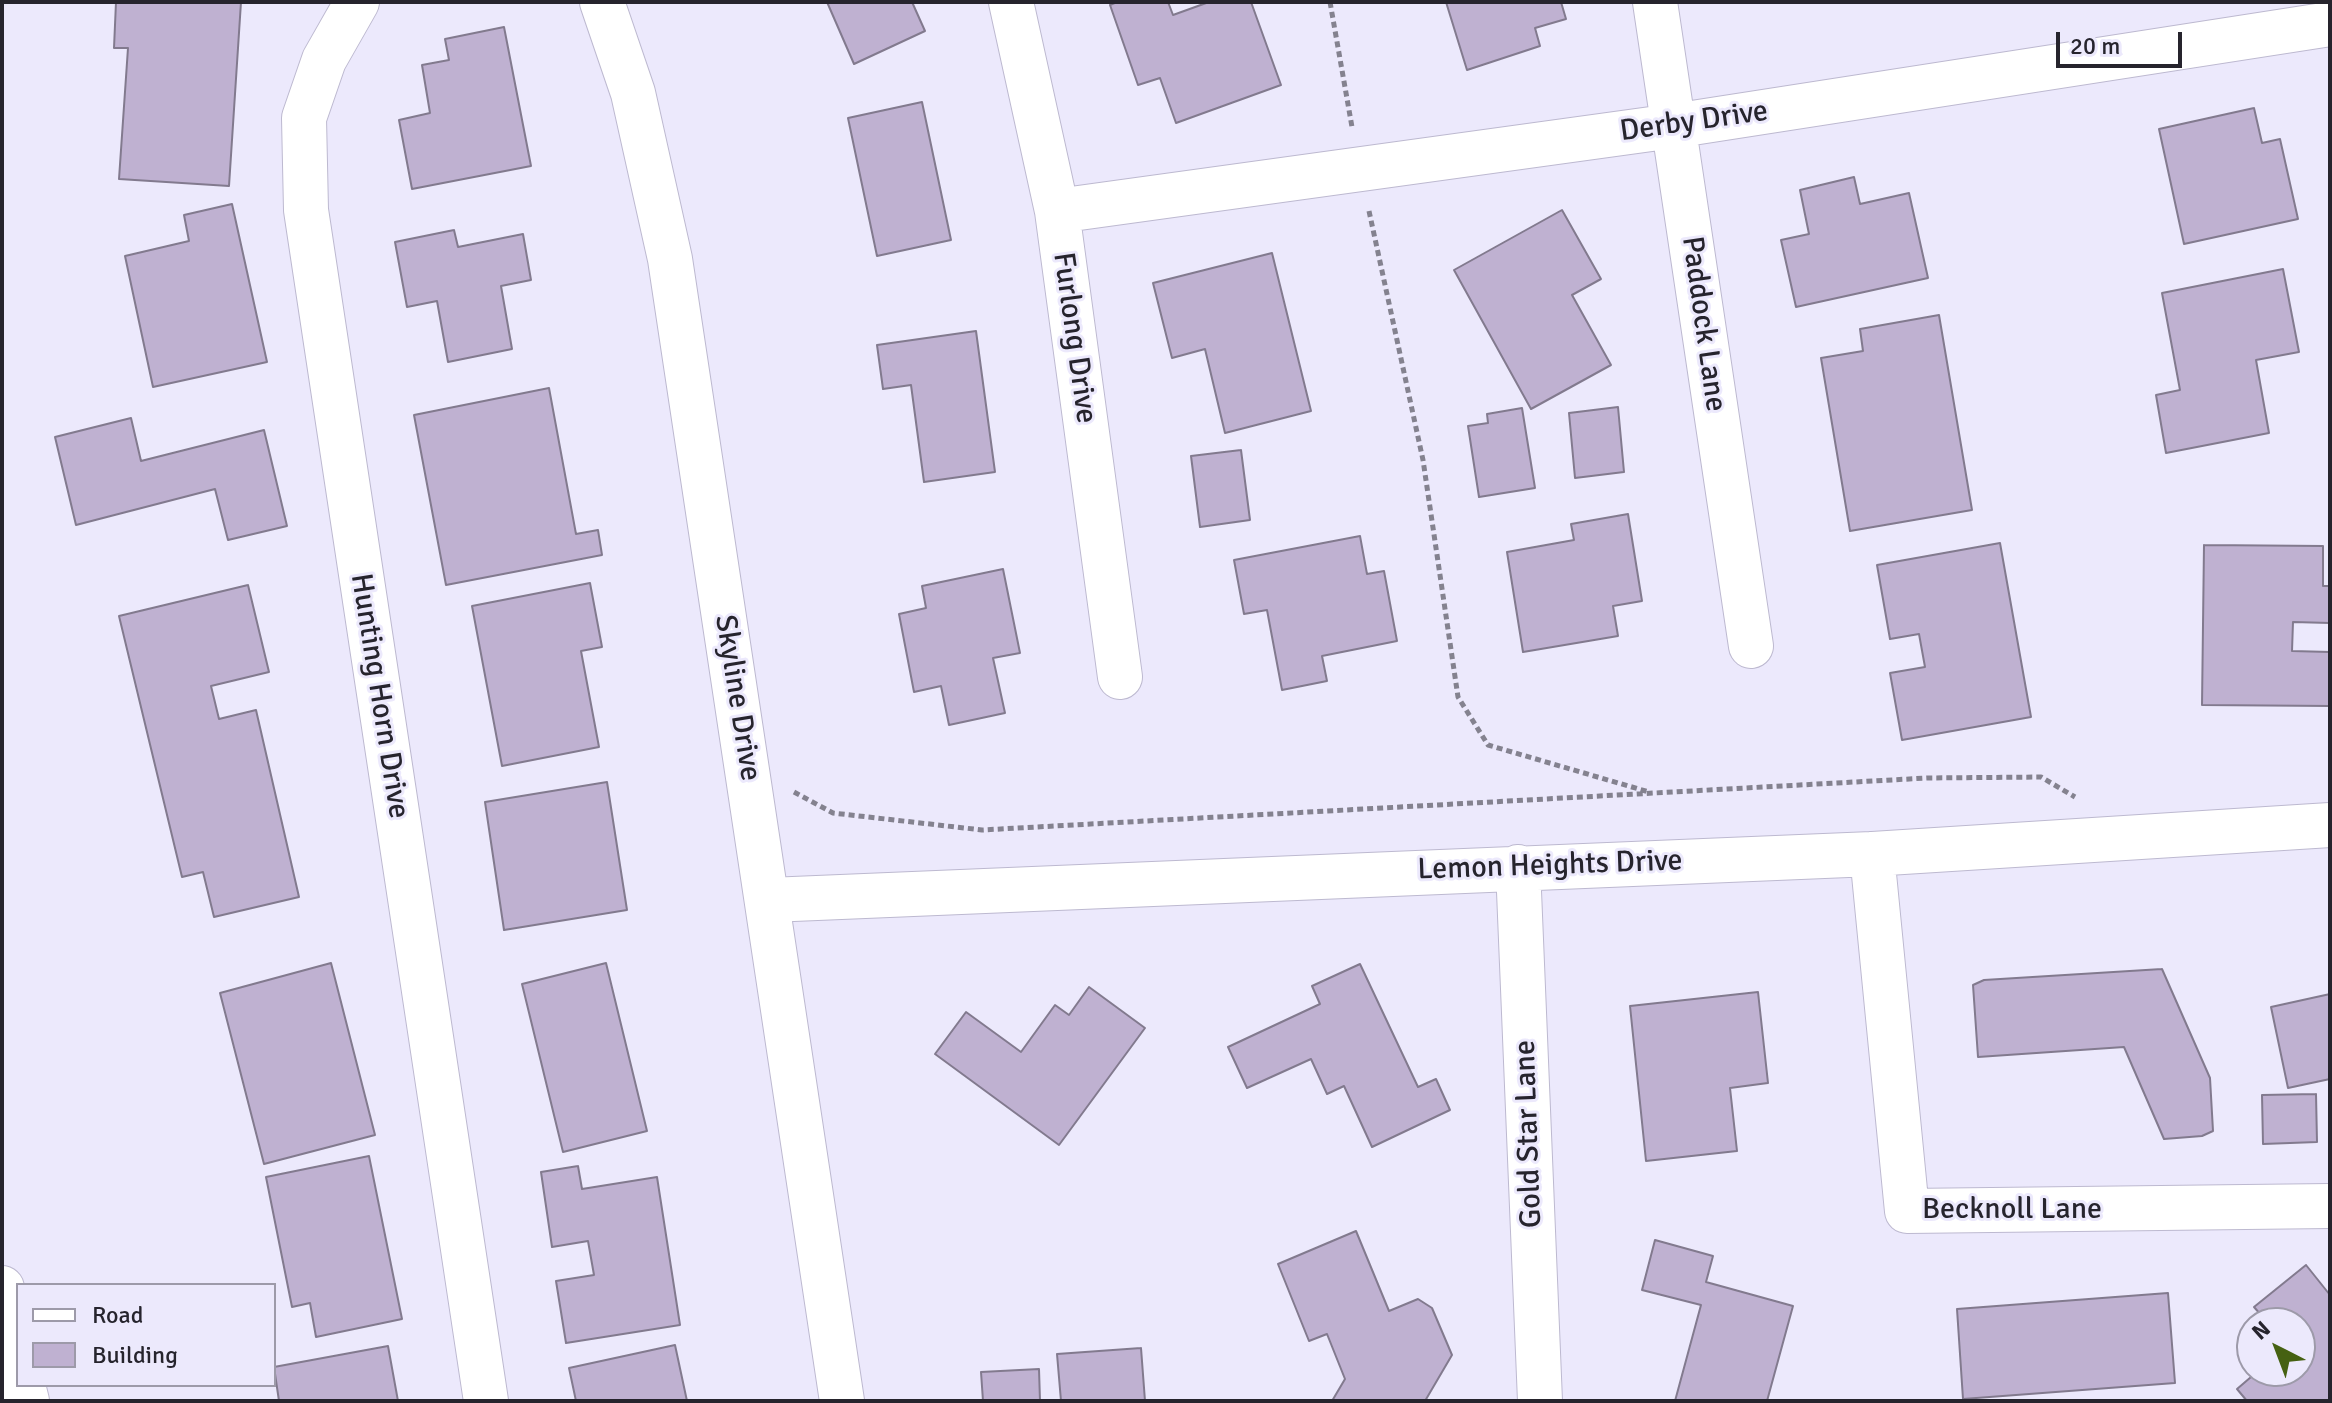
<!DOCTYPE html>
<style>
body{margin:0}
#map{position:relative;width:2332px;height:1403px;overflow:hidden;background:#ece9fc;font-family:Signika,sans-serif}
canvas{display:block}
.frame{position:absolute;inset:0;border:4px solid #26242d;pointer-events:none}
.legend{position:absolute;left:16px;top:1283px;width:260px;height:104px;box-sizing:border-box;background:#ece9fc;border:2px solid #9d9aa9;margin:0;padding:10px 14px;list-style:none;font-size:24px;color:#26242d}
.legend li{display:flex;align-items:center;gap:16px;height:40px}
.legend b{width:40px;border:2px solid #9d9aa9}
.north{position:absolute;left:2236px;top:1307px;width:80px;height:80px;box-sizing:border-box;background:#ece9fc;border:2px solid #9d9aa9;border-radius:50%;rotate:318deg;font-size:22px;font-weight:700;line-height:32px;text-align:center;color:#26242d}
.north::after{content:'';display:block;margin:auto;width:28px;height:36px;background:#466112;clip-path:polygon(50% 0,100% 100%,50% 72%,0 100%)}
.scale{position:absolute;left:2056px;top:32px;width:126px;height:36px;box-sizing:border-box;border:4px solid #26242d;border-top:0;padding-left:10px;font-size:24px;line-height:28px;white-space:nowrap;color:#26242d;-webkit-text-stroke:6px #ece9fc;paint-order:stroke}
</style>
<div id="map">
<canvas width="2332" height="1403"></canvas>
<div class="frame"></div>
<ul class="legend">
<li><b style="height:10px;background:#fff"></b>Road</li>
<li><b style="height:22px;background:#bfb1d1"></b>Building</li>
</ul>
<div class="north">N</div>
<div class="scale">20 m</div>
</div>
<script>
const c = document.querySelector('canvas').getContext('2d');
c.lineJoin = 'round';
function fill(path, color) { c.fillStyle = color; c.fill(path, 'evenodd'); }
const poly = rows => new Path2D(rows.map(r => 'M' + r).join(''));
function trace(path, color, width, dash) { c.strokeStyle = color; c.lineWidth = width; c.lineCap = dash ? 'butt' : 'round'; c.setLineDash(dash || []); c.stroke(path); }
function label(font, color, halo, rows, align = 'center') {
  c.font = font + ' Signika,sans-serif'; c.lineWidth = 6; c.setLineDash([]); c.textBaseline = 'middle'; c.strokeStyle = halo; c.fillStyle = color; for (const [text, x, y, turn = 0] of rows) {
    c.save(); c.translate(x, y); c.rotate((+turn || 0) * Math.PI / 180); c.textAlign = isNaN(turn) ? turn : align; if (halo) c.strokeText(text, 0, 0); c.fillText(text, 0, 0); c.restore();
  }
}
const building = poly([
 [116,2,241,2,229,186,119,179,128,48,114,48,116,2],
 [827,2,912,2,925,31,854,64,827,2],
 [1117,2,1168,2,1173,15,1209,2,1251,2,1281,85,1176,123,1160,78,1138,85,1110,5,1117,2],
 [1446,2,1561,2,1566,19,1535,28,1540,46,1467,70,1446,2],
 [504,27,531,166,412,189,399,120,430,113,422,65,449,60,445,39,504,27],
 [922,102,951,240,877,256,848,118,922,102],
 [2254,108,2262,143,2280,139,2298,219,2184,244,2159,129,2254,108],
 [1854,177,1860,204,1909,193,1928,278,1796,307,1781,240,1809,234,1800,190,1854,177],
 [232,204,267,362,153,387,125,256,189,241,184,215,232,204],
 [1562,210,1601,279,1572,295,1611,365,1531,409,1454,270,1562,210],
 [454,230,458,247,523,234,531,280,501,286,512,349,448,362,437,301,407,307,395,242,454,230],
 [1272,253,1311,411,1225,433,1205,349,1172,358,1153,283,1272,253],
 [2283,269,2299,352,2256,360,2269,433,2166,453,2156,395,2180,390,2162,293,2283,269],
 [1939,315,1972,510,1850,531,1821,358,1863,351,1860,329,1939,315],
 [976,331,995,472,924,482,911,385,883,389,877,345,976,331],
 [549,388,576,534,598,530,602,555,446,585,414,415,549,388],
 [1618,407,1624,472,1575,478,1569,413,1618,407],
 [1522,408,1535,488,1479,497,1468,426,1488,423,1487,414,1522,408],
 [131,418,141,461,264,430,287,526,228,540,215,489,76,525,55,437,131,418],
 [1241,450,1250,520,1200,527,1191,456,1241,450],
 [1628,514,1642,601,1613,606,1618,636,1523,652,1507,552,1574,540,1571,524,1628,514],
 [1360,536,1367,574,1384,571,1397,641,1322,656,1327,681,1282,690,1267,610,1244,614,1234,560,1360,536],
 [2000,543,2031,717,1902,740,1890,673,1925,667,1919,634,1890,639,1877,565,2000,543],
 [2204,545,2323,546,2323,586,2330,586,2330,623,2293,622,2292,651,2330,652,2330,706,2202,705,2204,545],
 [1003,569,1020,653,993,658,1005,713,949,725,941,686,914,692,899,614,926,608,922,586,1003,569],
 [590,583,602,647,581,651,599,747,502,766,472,606,590,583],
 [248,585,269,672,211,686,219,719,256,710,299,897,214,917,203,872,182,877,119,616,248,585],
 [607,782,627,910,504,930,485,802,607,782],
 [331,963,375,1135,264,1164,220,993,331,963],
 [606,963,647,1131,563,1152,522,984,606,963],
 [1360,964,1418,1087,1436,1079,1450,1110,1372,1147,1344,1086,1327,1094,1311,1059,1247,1088,1228,1047,1320,1004,1312,986,1360,964],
 [2162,969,2210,1078,2213,1131,2202,1136,2164,1139,2124,1047,1978,1057,1973,985,1984,980,2162,969],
 [1089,987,1145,1028,1059,1145,935,1054,966,1012,1021,1052,1055,1005,1069,1015,1089,987],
 [1758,992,1768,1083,1730,1088,1737,1151,1646,1161,1630,1006,1758,992],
 [2330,994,2330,1079,2288,1088,2271,1007,2330,994],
 [2316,1094,2317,1142,2263,1144,2262,1095,2316,1094],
 [369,1156,402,1319,316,1337,310,1303,292,1307,266,1177,369,1156],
 [578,1166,582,1189,657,1177,680,1325,566,1343,556,1281,594,1275,588,1241,552,1247,541,1172,578,1166],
 [1356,1231,1389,1311,1418,1299,1432,1308,1452,1355,1425,1401,1332,1401,1345,1379,1327,1334,1309,1341,1278,1264,1356,1231],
 [1655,1240,1713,1256,1706,1282,1793,1306,1767,1401,1675,1401,1701,1305,1642,1290,1655,1240],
 [2306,1265,2330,1295,2330,1401,2247,1401,2237,1389,2258,1371,2300,1371,2300,1323,2268,1323,2254,1307,2306,1265],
 [2168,1293,2175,1383,1963,1399,1957,1309,2168,1293],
 [675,1345,687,1401,576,1401,569,1368,675,1345],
 [388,1346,398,1401,279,1401,274,1367,388,1346],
 [1141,1348,1145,1401,1061,1401,1057,1354,1141,1348],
 [1039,1369,1040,1401,983,1401,981,1372,1039,1369]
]);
const path = poly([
 [1330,2,1352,127],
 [1369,211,1423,460,1458,697,1488,745,1649,792],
 [794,792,833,813,982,830,1927,778,2041,777,2075,797]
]);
const minor = poly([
 [357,2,324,60,304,118,306,210,486,1401],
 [1011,2,1057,211,1120,677],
 [1655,2,1751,646],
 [1057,211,1673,126,2330,24],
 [1872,854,1907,1211,2330,1206],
 [1518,867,1540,1401],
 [769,900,1872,854,2330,825],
 [2,1288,18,1359],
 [23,1385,27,1401]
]);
const tertiary = poly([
 [602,2,633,93,670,259,842,1401]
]);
const streetNames = [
 ["Derby Drive",1694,122,-8],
 ["Paddock Lane",1703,324,82],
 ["Furlong Drive",1074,338,82],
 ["Hunting Horn Drive",379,696,81],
 ["Skyline Drive",737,698,81],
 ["Lemon Heights Drive",1550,866,-2],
 ["Gold Star Lane",1529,1134,-92],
 ["Becknoll Lane",2012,1210]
];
fill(building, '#bfb1d1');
trace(building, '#827a8e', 2);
trace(minor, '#bdb9d0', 46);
trace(tertiary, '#bdb9d0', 46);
trace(path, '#84828f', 5, [6, 4]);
trace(minor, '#fff', 44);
trace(tertiary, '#fff', 44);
label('30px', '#26242d', '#ece9fc', streetNames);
</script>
